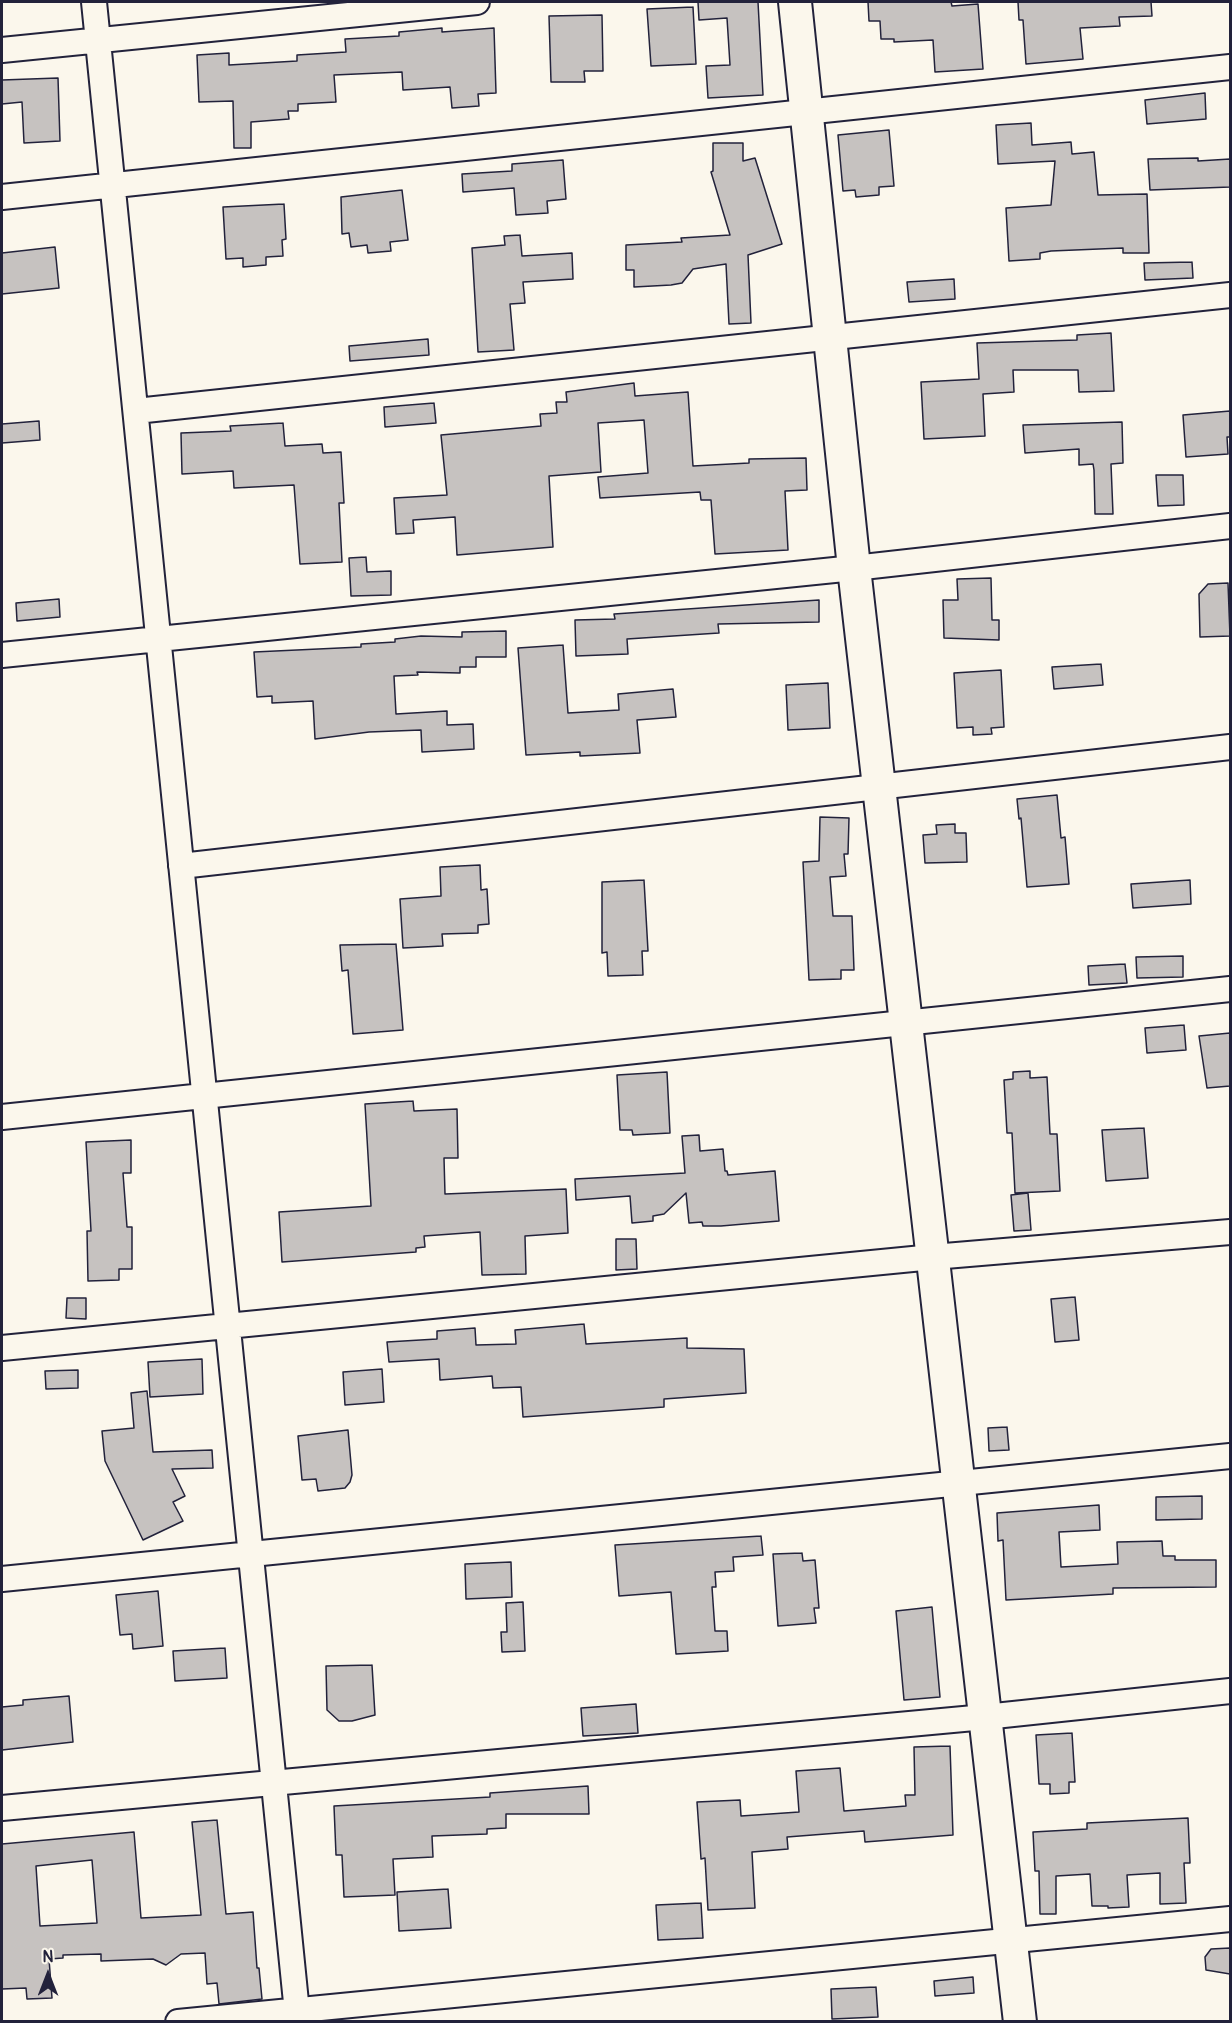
<!DOCTYPE html>
<style>
body{margin:0}
#map{position:relative;width:1232px;height:2023px;overflow:hidden;background:#fbf7ec;font-family:Pangolin,sans-serif}
canvas{display:block}
.frame{position:absolute;inset:0;border:3px solid #22223b;pointer-events:none}
.north{position:absolute;left:18px;top:1945px;width:60px;height:60px;-webkit-text-stroke:4px #fbf7ec;paint-order:stroke;rotate:0deg;font-size:16px;font-weight:700;line-height:24px;text-align:center;color:#22223b}
.north::after{content:'';display:block;margin:auto;width:21px;height:27px;background:#22223b;clip-path:polygon(50% 0,100% 100%,50% 72%,0 100%)}
</style>
<div id="map">
<canvas width="1232" height="2023"></canvas>
<div class="frame"></div>
<div class="north">N</div>
</div>
<script>
const c = document.querySelector('canvas').getContext('2d');
c.lineJoin = 'round';
function fill(path, color) { c.fillStyle = color; c.fill(path, 'evenodd'); }
const poly = rows => new Path2D(rows.map(r => 'M' + r).join(''));
function trace(path, color, width, dash) { c.strokeStyle = color; c.lineWidth = width; c.lineCap = dash ? 'butt' : 'round'; c.setLineDash(dash || []); c.stroke(path); }
const building = poly([
 [698,2,758,2,763,95,708,98,706,66,730,65,727,18,699,20,698,2],
 [868,2,951,2,952,6,978,4,983,69,935,72,933,40,894,42,894,39,881,39,880,21,869,21,868,2],
 [1018,2,1151,2,1152,16,1119,17,1120,26,1080,28,1083,59,1026,64,1023,20,1019,20,1018,2],
 [693,7,696,64,651,66,647,9,693,7],
 [602,15,603,71,584,71,585,82,551,82,549,16,602,15],
 [442,28,442,32,494,28,496,93,478,94,479,106,452,108,450,87,403,90,402,72,334,75,336,102,298,104,298,111,288,111,289,119,251,122,251,148,234,148,233,101,199,102,197,55,229,53,229,65,297,61,297,55,346,52,345,39,399,36,399,32,442,28],
 [58,78,60,141,24,143,22,102,2,104,2,80,58,78],
 [1205,93,1206,119,1147,124,1145,100,1205,93],
 [1031,123,1032,145,1071,142,1072,154,1094,152,1098,195,1147,194,1149,253,1123,253,1123,248,1051,251,1040,253,1040,259,1009,261,1006,208,1051,205,1055,161,998,164,996,125,1031,123],
 [889,130,894,186,879,187,879,195,856,197,855,190,843,191,838,135,889,130],
 [713,143,743,143,743,161,755,158,782,244,748,255,751,323,729,324,726,264,693,269,682,283,671,285,634,287,634,270,626,270,626,245,682,242,681,238,730,235,711,172,713,171,713,143],
 [1198,158,1198,161,1230,159,1230,187,1150,190,1148,159,1198,158],
 [563,160,566,199,547,201,548,213,516,215,514,188,463,192,462,174,512,171,512,164,563,160],
 [402,190,408,240,390,242,391,251,368,253,367,245,351,247,349,233,342,234,341,197,402,190],
 [284,204,286,239,282,240,283,256,266,257,266,265,243,267,243,258,226,259,223,207,284,204],
 [520,235,522,256,572,253,573,279,523,282,525,303,510,304,514,350,478,352,472,248,505,245,504,236,520,235],
 [55,247,59,288,2,294,2,253,55,247],
 [1192,262,1193,278,1145,280,1144,263,1192,262],
 [954,279,955,299,909,302,907,282,954,279],
 [1111,333,1114,391,1079,392,1078,370,1013,370,1014,392,983,394,985,436,924,439,921,382,979,379,977,343,1077,340,1077,335,1111,333],
 [428,339,429,355,350,361,349,346,428,339],
 [634,383,635,396,688,392,693,466,749,463,749,459,806,458,807,490,785,491,788,550,715,554,711,500,701,500,700,492,600,498,598,477,648,473,644,420,598,423,601,472,549,476,553,547,457,555,455,517,413,520,414,533,396,534,394,498,447,495,441,435,541,426,540,414,557,413,556,402,567,402,566,392,634,383],
 [434,403,436,423,385,427,384,407,434,403],
 [1230,411,1230,437,1227,437,1228,454,1186,457,1183,415,1230,411],
 [39,421,40,440,2,443,2,424,39,421],
 [1122,422,1123,463,1111,464,1113,514,1095,514,1094,470,1093,464,1079,465,1079,449,1025,453,1023,425,1122,422],
 [283,423,285,446,322,444,323,453,341,452,344,503,339,503,342,562,300,564,294,485,234,488,233,471,182,474,181,433,231,431,230,426,283,423],
 [1156,475,1183,475,1184,505,1158,506,1156,475],
 [366,557,367,572,391,571,391,595,351,596,349,558,366,557],
 [991,578,992,620,999,620,999,640,944,638,943,600,958,600,957,579,991,578],
 [1228,583,1230,636,1200,637,1199,594,1208,584,1228,583],
 [59,599,60,617,17,621,16,603,59,599],
 [819,600,819,622,718,624,719,633,627,639,628,654,576,656,575,620,615,619,614,614,819,600],
 [506,631,506,657,476,657,476,667,460,667,460,673,417,672,418,675,394,676,396,714,447,711,447,725,473,724,474,749,422,752,421,730,369,732,315,739,313,701,272,703,272,696,257,697,254,652,361,647,361,644,395,642,395,639,421,636,462,637,462,632,506,631],
 [563,645,568,713,619,710,618,694,673,689,676,717,637,720,640,753,580,756,580,752,526,755,518,648,563,645],
 [1101,664,1103,685,1054,689,1052,667,1101,664],
 [1001,670,1004,727,991,728,992,734,973,735,973,727,957,728,954,673,1001,670],
 [828,683,830,728,788,730,786,685,828,683],
 [1057,795,1061,838,1065,837,1069,884,1027,887,1021,818,1019,819,1017,799,1057,795],
 [820,817,849,818,848,854,844,854,846,876,830,877,833,916,852,916,854,970,841,970,841,979,809,980,803,862,819,861,820,817],
 [955,824,955,833,966,833,967,862,925,863,923,835,937,834,936,825,955,824],
 [480,865,481,890,487,889,489,924,478,925,478,933,442,934,443,946,403,948,400,899,441,896,440,867,480,865],
 [644,880,648,951,642,951,643,975,608,976,607,952,602,953,602,882,644,880],
 [1190,880,1191,904,1133,908,1131,884,1190,880],
 [396,944,403,1030,353,1034,348,970,342,971,340,945,396,944],
 [1183,956,1183,977,1137,978,1136,957,1183,956],
 [1125,964,1127,983,1089,985,1088,966,1125,964],
 [1184,1025,1186,1050,1147,1053,1145,1028,1184,1025],
 [1230,1033,1230,1086,1207,1088,1199,1036,1230,1033],
 [1030,1071,1030,1078,1047,1077,1050,1134,1057,1134,1060,1191,1015,1193,1012,1133,1007,1133,1004,1080,1013,1079,1013,1072,1030,1071],
 [667,1072,670,1133,633,1135,632,1130,620,1130,617,1075,667,1072],
 [413,1101,414,1111,457,1109,458,1158,444,1158,445,1194,566,1189,568,1233,525,1236,526,1274,482,1275,480,1232,424,1236,425,1247,416,1248,416,1252,282,1262,279,1212,371,1206,365,1104,413,1101],
 [1144,1128,1148,1178,1106,1181,1102,1130,1144,1128],
 [699,1135,700,1151,723,1149,725,1171,727,1171,728,1175,775,1171,779,1221,721,1226,703,1226,702,1222,689,1223,686,1193,664,1214,653,1216,653,1221,632,1223,630,1196,576,1200,575,1179,685,1173,682,1136,699,1135],
 [131,1140,131,1173,123,1173,127,1227,132,1227,132,1269,119,1269,119,1280,88,1281,87,1231,91,1231,86,1142,131,1140],
 [1028,1193,1031,1230,1014,1231,1011,1195,1028,1193],
 [616,1239,636,1239,637,1269,616,1270,616,1239],
 [1075,1297,1079,1340,1055,1342,1051,1299,1075,1297],
 [67,1298,86,1298,86,1319,66,1318,67,1298],
 [584,1324,586,1344,687,1338,687,1348,744,1349,746,1393,664,1399,664,1407,523,1417,521,1387,493,1388,492,1376,440,1380,439,1359,389,1362,387,1342,437,1339,437,1331,475,1328,476,1345,516,1344,515,1330,584,1324],
 [202,1359,203,1394,150,1397,148,1362,202,1359],
 [382,1369,384,1402,345,1405,343,1372,382,1369],
 [78,1370,78,1388,46,1389,45,1371,78,1370],
 [147,1391,153,1452,212,1450,213,1468,172,1469,185,1496,173,1502,183,1521,143,1540,105,1461,102,1431,134,1428,131,1393,147,1391],
 [1007,1427,1009,1450,989,1451,988,1428,1007,1427],
 [348,1430,352,1475,350,1482,345,1488,318,1491,316,1479,302,1480,298,1436,348,1430],
 [1202,1496,1202,1519,1156,1520,1156,1497,1202,1496],
 [1099,1505,1100,1530,1059,1532,1061,1567,1118,1564,1117,1542,1162,1541,1163,1556,1175,1556,1175,1560,1216,1560,1216,1587,1113,1588,1113,1594,1006,1600,1003,1540,998,1541,997,1513,1099,1505],
 [761,1536,763,1555,733,1557,734,1571,715,1572,716,1587,712,1587,715,1631,727,1631,728,1651,676,1654,671,1592,619,1596,615,1545,761,1536],
 [802,1553,803,1561,815,1560,819,1608,814,1608,816,1623,778,1626,773,1554,802,1553],
 [511,1562,512,1597,466,1599,465,1564,511,1562],
 [158,1591,163,1646,133,1649,132,1634,120,1635,116,1595,158,1591],
 [523,1602,525,1651,502,1652,501,1632,507,1632,506,1603,523,1602],
 [932,1607,940,1697,904,1700,896,1611,932,1607],
 [225,1648,227,1678,175,1681,173,1651,225,1648],
 [372,1665,375,1715,352,1721,339,1721,327,1710,326,1666,372,1665],
 [69,1696,73,1742,2,1750,2,1707,23,1705,23,1700,69,1696],
 [636,1704,638,1733,583,1736,581,1708,636,1704],
 [1072,1733,1075,1782,1069,1782,1069,1793,1050,1794,1050,1784,1039,1784,1036,1735,1072,1733],
 [950,1746,953,1835,865,1842,864,1831,787,1837,788,1849,752,1852,755,1908,708,1910,705,1858,701,1859,697,1802,740,1800,741,1816,799,1812,796,1771,840,1768,844,1811,906,1806,905,1795,915,1795,914,1747,950,1746],
 [588,1786,589,1814,506,1814,506,1828,487,1829,487,1834,432,1836,433,1857,393,1859,395,1895,344,1897,342,1855,336,1855,334,1806,490,1797,490,1793,588,1786],
 [1188,1818,1190,1863,1184,1863,1186,1903,1160,1904,1160,1873,1127,1875,1129,1907,1108,1908,1108,1906,1092,1906,1090,1874,1056,1876,1056,1914,1040,1914,1039,1871,1035,1871,1033,1832,1087,1829,1087,1823,1188,1818],
 [217,1820,226,1914,253,1912,257,1968,259,1968,262,1999,219,2004,217,1983,207,1984,205,1953,181,1954,166,1965,153,1959,101,1961,101,1954,63,1955,63,1958,49,1959,52,1998,27,1999,26,1988,2,1989,2,1844,134,1832,141,1918,201,1915,192,1822,217,1820],
 [92,1860,97,1923,40,1926,36,1866,92,1860],
 [448,1889,451,1928,399,1931,397,1892,448,1889],
 [701,1903,703,1938,658,1940,656,1905,701,1903],
 [1230,1948,1230,1974,1206,1970,1205,1957,1211,1949,1230,1948],
 [973,1977,974,1993,935,1996,934,1981,973,1977],
 [876,1987,878,2017,832,2019,831,1989,876,1987]
]);
const minor = poly([
 [94,2,298,2022],
 [2,50,477,2],
 [2,197,1230,67],
 [136,411,1230,295],
 [2,655,854,568,1230,526],
 [181,866,1230,747],
 [2,1117,1230,989],
 [2,1348,933,1257,1230,1232],
 [2,1579,1230,1456],
 [2,1808,985,1717,1230,1691],
 [178,2022,1230,1919]
]);
const major = poly([
 [795,2,854,568,1020,2022]
]);
fill(building, '#c6c2c0');
trace(building, '#22223b', 1.5);
trace(minor, '#22223b', 28);
trace(major, '#22223b', 36);
trace(minor, '#fbf7ec', 24);
trace(major, '#fbf7ec', 32);
</script>
